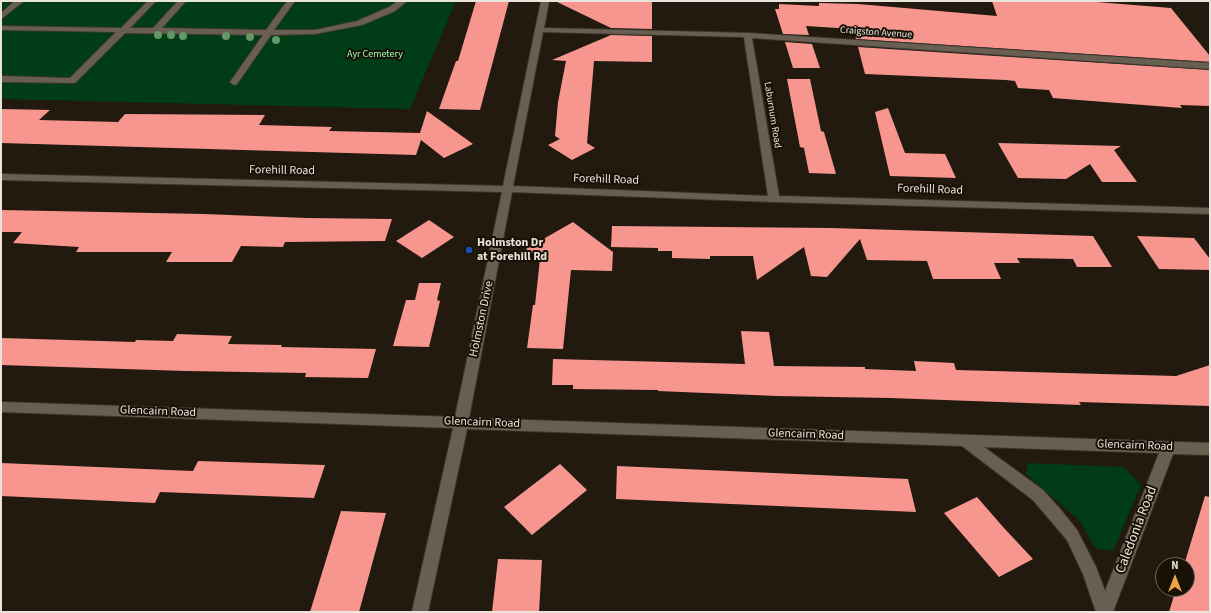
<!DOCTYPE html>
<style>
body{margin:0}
#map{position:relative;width:1211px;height:613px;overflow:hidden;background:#221a0e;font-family:"Source Sans 3",sans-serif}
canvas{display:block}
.frame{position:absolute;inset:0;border:2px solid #e9e3db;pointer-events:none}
.north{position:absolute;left:1155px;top:557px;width:40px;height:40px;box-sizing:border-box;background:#181106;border:1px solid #6c655b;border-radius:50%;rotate:0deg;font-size:11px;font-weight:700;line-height:16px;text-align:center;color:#e9e3db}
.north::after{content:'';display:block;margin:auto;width:14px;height:18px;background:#f3a442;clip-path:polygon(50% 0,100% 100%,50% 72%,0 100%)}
</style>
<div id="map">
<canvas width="1211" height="613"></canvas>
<div class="frame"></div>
<div class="north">N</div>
</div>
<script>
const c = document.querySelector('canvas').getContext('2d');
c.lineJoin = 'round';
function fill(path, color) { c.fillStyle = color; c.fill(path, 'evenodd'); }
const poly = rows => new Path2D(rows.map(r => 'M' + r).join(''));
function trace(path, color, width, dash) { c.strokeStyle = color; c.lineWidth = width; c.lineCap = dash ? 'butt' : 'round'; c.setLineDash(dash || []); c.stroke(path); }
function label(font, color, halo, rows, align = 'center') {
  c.font = font + ' "Source Sans 3",sans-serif'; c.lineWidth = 4; c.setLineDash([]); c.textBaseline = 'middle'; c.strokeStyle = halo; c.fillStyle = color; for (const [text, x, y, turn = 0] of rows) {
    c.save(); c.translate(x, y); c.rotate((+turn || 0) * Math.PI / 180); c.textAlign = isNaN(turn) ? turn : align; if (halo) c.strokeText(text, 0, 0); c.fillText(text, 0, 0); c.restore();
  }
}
const green = poly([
 [1,1,456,1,410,109,1,99],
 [1028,463,1124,467,1141,485,1113,551,1095,548,1080,521,1026,474]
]);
const building = poly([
 [476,1,509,1,480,110,439,109,456,61,458,61],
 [555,1,652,1,652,29,611,28],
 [992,1,1084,1,1171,8,1210,56,1210,62,856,39,854,29,806,26,809,35,783,34,775,9,779,9,779,4,819,6,819,3,858,4,997,16],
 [611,35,652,36,652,62,594,61,587,143,595,148,572,160,548,145,560,139,555,136,558,102,566,61,552,60],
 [785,42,812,44,820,68,793,68],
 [858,47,1210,70,1210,106,1180,105,1182,108,1053,98,1049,90,1018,88,1015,81,1006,80,865,74],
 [787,79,810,79,821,131,824,132,836,174,809,173,804,148,800,147],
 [888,108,905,153,945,154,956,178,890,176,875,112],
 [1,109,50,110,39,120,118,122,125,114,265,115,259,125,332,127,329,131,420,133,427,111,473,144,444,158,421,140,416,155,1,143],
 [998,143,1121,146,1114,150,1137,182,1102,182,1090,164,1066,179,1018,178],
 [1,210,204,214,307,218,392,219,385,241,285,242,283,247,241,246,232,262,166,262,172,252,76,252,79,247,13,243,22,232,1,232],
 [429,220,454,237,422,258,396,241],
 [573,222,613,252,612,271,571,270,563,349,527,348,533,305,535,305,540,259,526,249],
 [612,226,831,228,1093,236,1112,267,1077,267,1073,259,1017,258,1020,263,994,263,1001,279,933,279,927,261,867,260,860,239,827,277,811,276,804,247,757,280,753,256,710,256,710,259,672,258,672,251,658,251,658,248,611,247],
 [1137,236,1194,238,1210,259,1210,270,1159,269],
 [419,283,441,283,437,300,440,301,429,347,393,346,406,300,415,300],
 [741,331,769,332,774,366,865,367,865,369,916,371,914,361,954,363,956,370,1176,376,1210,365,1210,406,1079,402,1081,405,890,398,777,396,658,391,658,390,573,389,573,385,552,385,553,359,745,364],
 [177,334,232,336,228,344,282,345,281,347,376,349,368,378,305,377,306,373,186,371,1,365,1,338,135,342,136,340,173,341],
 [198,461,325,465,314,498,160,492,155,503,1,496,1,463,193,471],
 [560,464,587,490,532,535,504,507],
 [617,466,908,479,916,512,616,499],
 [1205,496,1210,497,1210,612,1169,612,1176,589,1187,589,1187,565,1184,565],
 [977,497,1004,528,1033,559,999,577,944,513],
 [341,511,386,513,359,612,310,612],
 [498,559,542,560,539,612,492,612]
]);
const lane = poly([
 [15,1,24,1,1,19,1,13,15,1],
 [148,1,156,1,130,28,153,28,178,1,186,1,162,28,266,30,287,1,295,1,274,30,315,30,357,21,389,7,398,1,407,1,395,11,362,25,315,34,271,35,237,84,234,85,230,82,263,35,125,33,75,83,1,82,1,76,70,78,116,32,1,30,1,26,121,28,148,1]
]);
const street = poly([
 [541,1,549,1,544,28,748,33,1210,63,1210,69,752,38,779,196,1210,208,1210,214,774,202,512,192,469,418,1210,443,1210,455,1173,454,1113,612,1096,612,1083,574,1067,540,1033,500,962,446,467,429,428,612,412,612,453,428,1,412,1,402,455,417,502,192,1,180,1,174,503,186,541,1],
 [543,32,744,37,768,196,513,186,543,32],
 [984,447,1159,453,1105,591,1096,567,1077,530,1061,510,1043,490,984,447]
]);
const trees = [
 [158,35],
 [171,35],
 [183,36],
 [226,36],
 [250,37],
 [276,40]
];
const markers = [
 [469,250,4,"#1a4fb4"]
];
const farStreetnames = [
 ["Craigston Avenue",876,33,4],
 ["Laburnum Road",772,115,81]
];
const farParknames = [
 ["Ayr Cemetery",375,55]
];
const streetNames = [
 ["Forehill Road",282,171,1],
 ["Forehill Road",606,180,2],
 ["Forehill Road",930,190,2],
 ["Holmston Drive",482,319,-78],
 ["Glencairn Road",158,412,2],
 ["Glencairn Road",482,423,2],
 ["Glencairn Road",806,435,2],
 ["Glencairn Road",1135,446,2]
];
const poiNames = [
 ["Holmston Dr",477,243],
 ["at Forehill Rd",477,257]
];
const nearStreetnames = [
 ["Caledonia Road",1137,530,-69]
];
fill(green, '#003c16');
fill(building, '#f6968f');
trace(lane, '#3c3630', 2);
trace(street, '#3c3630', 2);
fill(lane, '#695f51');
fill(street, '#695f51');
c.fillStyle = '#639766';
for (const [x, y] of trees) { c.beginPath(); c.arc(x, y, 4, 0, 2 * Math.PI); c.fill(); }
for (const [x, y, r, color] of markers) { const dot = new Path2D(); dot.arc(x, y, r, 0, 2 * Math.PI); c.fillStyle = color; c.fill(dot); trace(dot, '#181106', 1.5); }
label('10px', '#e9e3db', '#181106', farStreetnames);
label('10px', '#98feae', '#181106', farParknames);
label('12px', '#e9e3db', '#181106', streetNames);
label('bold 12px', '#e9e3db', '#181106', poiNames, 'left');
label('14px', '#e9e3db', '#181106', nearStreetnames);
</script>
